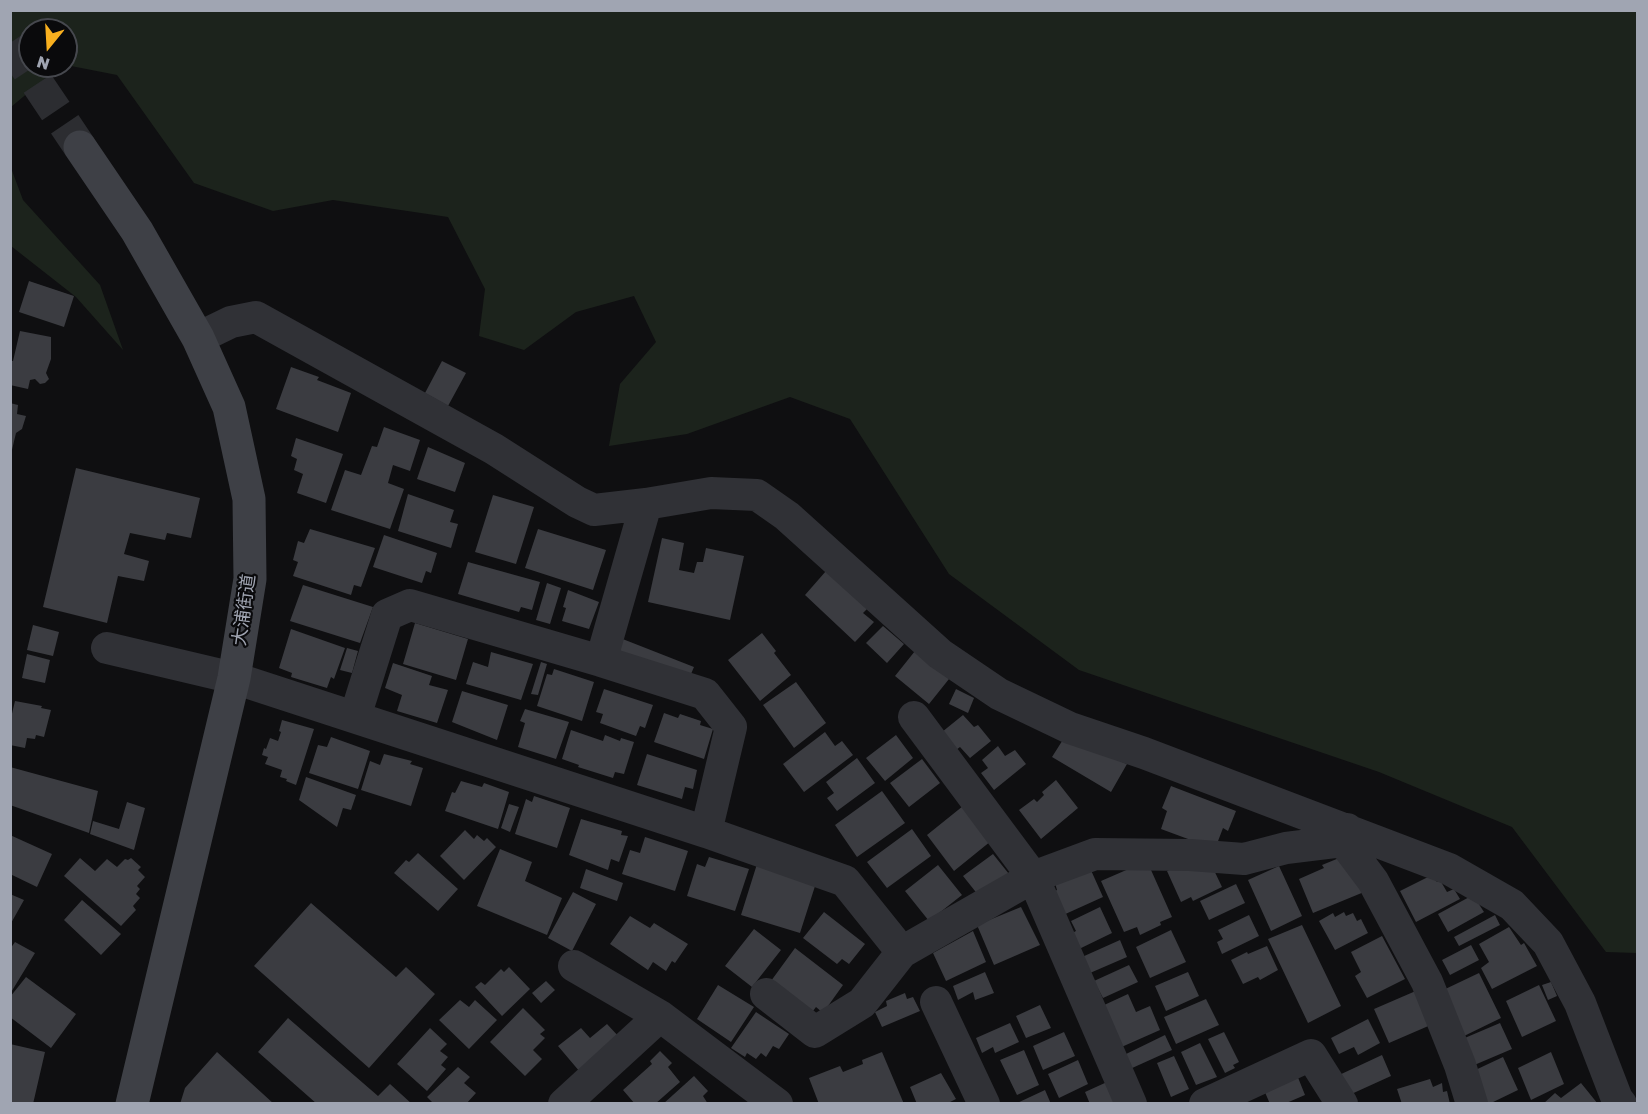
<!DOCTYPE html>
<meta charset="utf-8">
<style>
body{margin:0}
#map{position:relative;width:1648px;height:1114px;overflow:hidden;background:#0f0f11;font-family:"Golos Text",sans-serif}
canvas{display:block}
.frame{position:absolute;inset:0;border:12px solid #a0a5b2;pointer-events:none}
.north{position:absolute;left:18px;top:18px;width:60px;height:60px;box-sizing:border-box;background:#0a0a0c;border:2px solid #46484e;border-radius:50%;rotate:198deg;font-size:16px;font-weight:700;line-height:24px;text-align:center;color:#a0a5b2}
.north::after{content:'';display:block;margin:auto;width:21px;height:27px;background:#f9b01f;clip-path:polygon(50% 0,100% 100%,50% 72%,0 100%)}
</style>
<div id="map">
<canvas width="1648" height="1114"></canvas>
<div class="frame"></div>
<div class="north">N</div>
</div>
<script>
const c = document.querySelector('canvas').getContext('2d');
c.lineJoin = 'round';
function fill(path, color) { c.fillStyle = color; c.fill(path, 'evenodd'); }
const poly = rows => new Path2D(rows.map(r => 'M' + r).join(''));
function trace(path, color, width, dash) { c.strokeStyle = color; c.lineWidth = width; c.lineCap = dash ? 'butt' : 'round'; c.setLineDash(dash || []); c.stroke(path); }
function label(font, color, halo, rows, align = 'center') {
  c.font = font + ' "Golos Text","Noto Sans JP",sans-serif'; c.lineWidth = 4.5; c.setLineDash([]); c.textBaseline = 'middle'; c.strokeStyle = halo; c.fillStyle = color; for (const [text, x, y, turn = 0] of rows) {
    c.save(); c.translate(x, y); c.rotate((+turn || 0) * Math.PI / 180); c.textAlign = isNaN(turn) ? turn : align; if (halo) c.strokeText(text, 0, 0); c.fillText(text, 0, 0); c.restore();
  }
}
const green = poly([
 [11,10,1637,11,1637,953,1606,952,1512,827,1379,772,1079,670,949,574,850,419,790,397,687,434,609,446,620,384,656,342,634,296,576,312,524,350,479,336,485,289,448,217,333,200,273,211,194,183,117,75,66,65,66,30,30,30,30,66,60,66,11,107],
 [11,168,23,200,100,285,123,350,76,297,11,246]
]);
const building = poly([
 [29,281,74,296,64,327,19,312],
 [20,331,51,337,51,359,46,373,49,379,45,383,40,384,35,379,30,380,28,389,10,385,10,361,13,361],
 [442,361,466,373,448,406,425,393],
 [291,367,319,377,317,380,351,393,338,432,276,409],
 [10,403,18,405,17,414,26,416,22,429,16,433,11,454],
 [384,427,420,440,410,471,393,465,388,483,404,489,390,529,331,510,345,470,361,475,372,446,377,447],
 [296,438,343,454,326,503,297,493,303,474,294,470,297,459,291,456],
 [428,447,465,463,455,492,417,479],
 [76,468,200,498,191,538,167,533,165,540,130,533,124,554,149,561,144,581,118,576,107,623,43,607],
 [408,494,454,510,450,522,458,524,451,548,398,531],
 [493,495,534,507,516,564,475,552],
 [310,529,375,548,361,587,354,585,351,595,293,576,298,562,293,560,298,541,304,543],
 [538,529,606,550,593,590,525,568],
 [384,535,437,553,431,573,426,571,422,583,373,567],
 [662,538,684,543,679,570,694,573,697,562,703,562,706,548,744,556,730,620,648,602],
 [468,562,540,582,532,610,521,607,519,612,458,594],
 [826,571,867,609,863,613,874,622,855,642,805,595],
 [547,583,561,588,550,624,536,620],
 [303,585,373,607,360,643,290,621],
 [568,590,599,602,589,629,562,621,566,608,563,607],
 [415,623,468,639,456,680,403,664],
 [33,625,59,632,53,656,27,650],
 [883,626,904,644,887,663,866,643],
 [291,629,345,648,334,679,331,677,327,688,291,677,292,673,279,668],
 [762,633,776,651,774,653,791,675,760,701,728,660],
 [615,636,694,667,688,681,611,651],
 [347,648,358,651,352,673,340,670],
 [915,651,949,679,929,704,895,676],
 [491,652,533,664,521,700,466,684,473,662,488,667],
 [27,654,50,660,45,683,22,678],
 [541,662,547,664,538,695,531,694],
 [393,663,432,676,429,685,448,690,437,723,397,711,402,695,385,688],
 [554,669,594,682,582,721,537,706,547,674,552,675],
 [796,682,826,723,794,748,763,705],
 [604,689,653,705,645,728,640,726,636,736,600,723,603,714,596,712],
 [956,689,974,698,968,713,949,704],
 [462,691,508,705,497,740,452,722],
 [15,701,42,706,41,708,51,710,44,737,36,735,35,739,27,738,25,748,10,745,10,722],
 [525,709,569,722,556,759,518,747,525,723,520,721],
 [664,713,678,718,680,714,701,721,700,725,713,729,704,759,654,742],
 [963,715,974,727,978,725,991,741,970,758,960,747,956,750,942,732],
 [282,720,314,729,296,785,286,781,287,779,280,777,282,770,265,764,268,757,262,755,264,748,266,749,270,738,278,741,281,732,279,731],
 [571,730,603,741,605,735,620,741,621,738,634,742,624,774,615,772,613,778,578,767,579,765,562,759],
 [825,732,835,746,842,741,853,755,804,792,783,764],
 [896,735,913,758,885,781,866,758],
 [331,737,370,751,358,789,309,773,318,745,327,747],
 [1064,738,1127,764,1111,792,1052,757],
 [998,746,1005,756,1015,750,1026,764,994,790,981,773,988,768,982,760],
 [384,754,412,761,410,764,423,768,411,806,361,790,370,761,380,765],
 [647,754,697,770,693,789,685,787,682,799,637,785],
 [857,758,875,783,837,811,827,798,834,793,826,782],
 [922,759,940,783,909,807,890,783],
 [10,767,98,791,89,833,10,805],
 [306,777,356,795,351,810,343,808,337,827,299,800],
 [1056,780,1078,808,1041,839,1019,810,1034,799,1037,802,1044,795,1042,792],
 [461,781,482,787,484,783,509,792,498,829,445,811,452,792,455,793],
 [1171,786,1236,811,1228,831,1223,828,1215,849,1161,829,1167,811,1162,808],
 [882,791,905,823,857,857,835,825],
 [534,796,570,808,557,848,515,834,526,799,532,802],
 [127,802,145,808,134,850,90,834,93,821,119,829],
 [509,804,519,807,510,832,501,828],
 [963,806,991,841,954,871,927,835],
 [581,819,622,831,621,835,628,836,619,862,611,859,608,870,569,855],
 [912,829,931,856,887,888,867,862],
 [465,830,474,839,477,835,484,841,487,838,496,847,464,880,440,856],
 [10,835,52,854,37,887,10,874],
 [645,837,688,851,675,891,622,874,630,850,640,853],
 [500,849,532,862,525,881,562,898,547,935,477,906],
 [418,853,458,889,438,911,394,873,406,860,409,862],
 [993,854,1013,879,983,901,963,876],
 [1344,856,1364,892,1313,913,1299,879,1324,868,1322,865],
 [709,857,749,869,735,911,687,896,697,864,705,867],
 [80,858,95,871,107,859,117,867,125,859,128,860,131,858,141,867,138,870,145,877,137,886,140,889,136,894,140,898,133,906,136,910,121,926,64,876],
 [1191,860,1212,866,1222,887,1193,901,1191,897,1181,902,1167,871],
 [1147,861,1172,917,1160,922,1161,925,1140,935,1137,927,1124,932,1101,881],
 [757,864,816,883,800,933,741,915],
 [938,865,962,895,929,921,905,891],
 [1279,866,1302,916,1271,931,1248,880],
 [1090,868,1103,897,1061,916,1051,893,1057,890,1055,883],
 [586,869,623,883,617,901,580,888],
 [1432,875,1437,882,1440,880,1447,892,1454,889,1460,899,1416,922,1400,891],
 [1236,884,1245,903,1209,920,1200,901],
 [573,892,596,904,572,951,548,938],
 [10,894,24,900,10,925],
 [1473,895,1484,912,1448,932,1438,914],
 [82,900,121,934,101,955,64,920],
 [311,903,396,977,406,967,435,994,369,1068,254,966],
 [1021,907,1040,945,994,965,977,925],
 [1100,907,1112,933,1077,950,1070,934,1076,931,1071,921],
 [824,912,865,944,849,964,842,959,837,964,803,938],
 [1344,912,1346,916,1353,913,1357,921,1361,919,1368,933,1335,950,1319,921,1333,913,1335,917],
 [1249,915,1259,936,1222,954,1217,942,1223,939,1218,930],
 [1495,915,1500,925,1459,946,1454,937],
 [630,916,650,928,654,923,688,944,675,963,672,961,666,971,653,962,648,970,610,944],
 [1302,925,1341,1006,1308,1023,1268,939],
 [1509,927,1521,945,1524,943,1537,966,1492,989,1481,968,1489,962,1479,944],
 [754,929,781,950,752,987,725,966],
 [1171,930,1186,962,1150,978,1136,947],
 [973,931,986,962,946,981,933,953],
 [1382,936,1405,979,1367,998,1355,976,1361,972,1351,952],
 [1120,940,1127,957,1090,973,1082,957],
 [15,942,35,953,10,994,10,949],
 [1471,945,1479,960,1450,975,1442,960],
 [1267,946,1278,970,1260,980,1258,977,1243,984,1231,960,1247,952,1248,954],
 [795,948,843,985,823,1013,816,1007,813,1011,771,981],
 [1129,965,1138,982,1103,998,1094,981],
 [509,967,530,989,502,1016,475,987,481,982,485,985,501,969,504,972],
 [985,972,994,993,975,1000,973,992,958,1000,953,986],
 [1188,972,1199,996,1166,1011,1155,986],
 [1479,973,1501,1018,1462,1037,1439,992],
 [26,977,76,1014,51,1048,10,1017,10,997],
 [546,981,555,990,541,1003,532,993],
 [1551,982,1557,996,1548,1000,1542,985],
 [718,985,754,1007,731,1042,697,1019],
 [1539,985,1556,1021,1522,1037,1506,1001],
 [1418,990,1433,1024,1389,1043,1374,1009],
 [905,993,907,999,913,997,920,1011,882,1027,875,1012,887,1006,886,1001],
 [1128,994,1136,1012,1150,1006,1160,1030,1117,1049,1102,1006],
 [1206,999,1219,1025,1176,1044,1164,1017],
 [460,1000,469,1007,475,1000,497,1020,469,1049,439,1020],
 [1040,1005,1051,1028,1026,1038,1016,1016],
 [523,1008,545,1030,540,1034,545,1038,533,1050,542,1059,525,1076,490,1042],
 [756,1012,789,1034,779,1049,773,1046,766,1057,761,1053,756,1059,747,1053,745,1057,731,1048],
 [288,1018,378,1096,390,1084,412,1104,317,1104,258,1052],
 [1368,1019,1380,1043,1358,1055,1354,1047,1339,1054,1331,1038],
 [1010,1023,1019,1042,995,1053,993,1047,982,1053,976,1038],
 [1500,1023,1512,1049,1472,1066,1460,1040],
 [607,1024,620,1038,580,1072,558,1046,581,1028,590,1038],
 [430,1028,447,1044,440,1051,448,1057,441,1065,446,1069,427,1091,397,1064],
 [1064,1032,1075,1056,1043,1070,1033,1046],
 [1224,1032,1239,1062,1233,1065,1235,1068,1225,1073,1208,1039],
 [1165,1035,1172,1050,1130,1069,1124,1055],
 [1200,1043,1217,1077,1196,1085,1181,1052],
 [10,1044,45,1052,33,1104,10,1104],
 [1024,1050,1039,1085,1017,1095,1000,1060],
 [660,1051,672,1063,668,1067,680,1082,655,1104,635,1104,623,1090,652,1064,650,1061],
 [217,1052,274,1104,180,1104,185,1088],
 [882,1052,904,1104,826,1104,826,1102,819,1104,809,1078,840,1066,843,1072,863,1064,862,1060],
 [1551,1052,1564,1084,1531,1100,1518,1068],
 [1382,1055,1391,1076,1347,1096,1337,1076],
 [1174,1056,1189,1089,1171,1097,1157,1063],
 [1503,1057,1518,1090,1489,1104,1483,1104,1469,1073],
 [1078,1060,1088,1084,1059,1098,1048,1074],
 [458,1067,470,1077,464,1083,476,1093,466,1104,434,1104,427,1097],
 [941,1073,956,1099,946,1104,917,1104,910,1087],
 [1297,1075,1305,1095,1284,1104,1270,1104,1264,1090],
 [694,1076,708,1091,703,1096,708,1104,663,1104],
 [1430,1079,1433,1087,1442,1083,1443,1092,1447,1091,1450,1104,1402,1104,1397,1089],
 [1107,1082,1117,1104,1090,1104,1085,1092],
 [1581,1083,1598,1104,1543,1104,1555,1093,1561,1098],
 [1045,1090,1051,1104,1015,1104]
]);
const secondaryTunnel = poly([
 [10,43,80,147]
]);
const street = poly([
 [198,338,231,322,256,317,494,449,577,502,594,510,646,504,711,493,757,495,787,516,940,654,999,694,1070,728,1144,753,1449,869,1512,905,1548,943,1580,1003,1617,1099,1621,1104],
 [107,648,234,678,706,832],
 [601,661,705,694,731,727,706,832,845,881,902,952],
 [355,717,387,615,410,605,601,661,646,504],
 [914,717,1033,877,1131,1104],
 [1347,829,1343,841,1373,881,1427,982,1460,1065,1472,1104],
 [766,994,815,1032,862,1003,902,952,1033,877,1095,854,1190,855,1244,859,1286,848,1343,841],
 [936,1002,984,1104],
 [660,1016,777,1104],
 [564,1104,660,1016,574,966],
 [1205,1104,1311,1055,1342,1104]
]);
const secondary = poly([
 [80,147,137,231,198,338,229,407,249,499,250,579,234,678,132,1104]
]);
const streetNames = [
 ["大浦街道",244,610,-82]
];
fill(green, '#1c231c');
fill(building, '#3b3c41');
trace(secondaryTunnel, '#2c2d31', 33, [33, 16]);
trace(street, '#303136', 32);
trace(secondary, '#3e4046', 33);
label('18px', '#a0a5b2', '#0a0a0c', streetNames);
</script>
